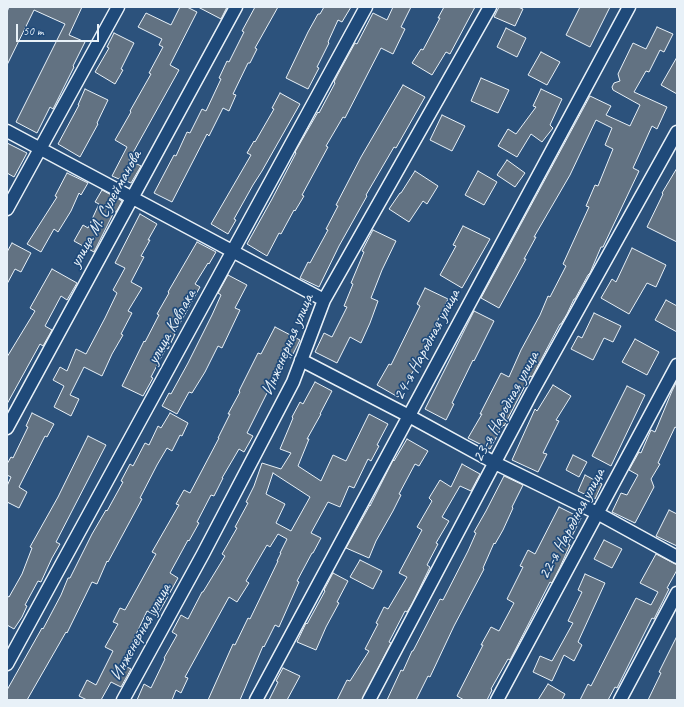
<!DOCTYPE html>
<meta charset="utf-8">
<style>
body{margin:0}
#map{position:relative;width:684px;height:707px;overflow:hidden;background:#2c527c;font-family:Caveat,sans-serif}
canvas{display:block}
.frame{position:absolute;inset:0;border:8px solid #e8f1f8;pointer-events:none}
.scale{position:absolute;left:16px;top:24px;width:83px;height:18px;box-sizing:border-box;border:2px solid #e8f1f8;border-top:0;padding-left:5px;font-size:12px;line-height:14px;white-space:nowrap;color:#e8f1f8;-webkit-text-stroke:3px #1f4a7a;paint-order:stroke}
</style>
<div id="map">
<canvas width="684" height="707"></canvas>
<div class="frame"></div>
<div class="scale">50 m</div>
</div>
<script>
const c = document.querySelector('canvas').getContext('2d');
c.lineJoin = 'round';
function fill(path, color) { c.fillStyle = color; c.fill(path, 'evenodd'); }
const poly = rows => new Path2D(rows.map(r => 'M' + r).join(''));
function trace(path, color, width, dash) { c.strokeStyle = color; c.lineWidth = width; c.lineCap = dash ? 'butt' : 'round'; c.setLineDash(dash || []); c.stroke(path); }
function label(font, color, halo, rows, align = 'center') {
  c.font = font + ' Caveat,sans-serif'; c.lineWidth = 3.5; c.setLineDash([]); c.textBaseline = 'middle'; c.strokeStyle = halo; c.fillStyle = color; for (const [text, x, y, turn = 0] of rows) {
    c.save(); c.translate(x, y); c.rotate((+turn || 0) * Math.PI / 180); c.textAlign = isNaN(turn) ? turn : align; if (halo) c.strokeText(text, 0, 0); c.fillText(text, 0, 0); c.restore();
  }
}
const building = poly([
 [9,7,82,7,69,35,85,42,73,66,74,67,53,109,50,107,37,133,16,122,65,24,34,10,7,65,7,12,9,7],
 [180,7,187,7,197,12,170,65,179,70,129,160,141,166,131,183,119,178,119,179,112,176,127,147,115,140,131,112,130,111,151,74,149,73,163,47,159,45,162,39,138,27,146,13,171,25,180,7],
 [198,7,227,7,221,19,198,7],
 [255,7,278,7,255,48,257,49,250,63,248,63,233,94,236,95,229,111,223,108,209,136,207,134,172,202,154,193,174,155,176,156,187,132,190,133,202,109,206,111,221,79,219,78,227,61,229,62,244,32,242,31,255,7],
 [324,7,351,7,342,22,338,20,328,42,329,43,317,67,319,68,308,89,286,78,308,32,318,14,320,14,324,7],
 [393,7,411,7,401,27,405,29,393,54,381,48,345,118,343,117,326,146,328,147,302,195,304,196,295,211,294,210,281,234,279,233,267,256,247,244,272,199,296,153,295,152,318,112,319,113,335,83,334,82,338,74,355,43,357,44,373,13,387,20,393,7],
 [444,7,475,7,450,54,446,52,432,75,412,63,421,49,423,50,440,18,438,18,444,7],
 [499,7,518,7,523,9,515,26,494,17,499,7],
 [580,7,610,7,590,47,566,35,580,7],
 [657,27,673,34,664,52,660,50,649,72,646,71,634,92,667,107,657,129,652,126,633,168,639,171,603,247,601,247,590,273,588,275,575,299,574,299,567,314,561,324,560,324,532,377,530,376,504,426,503,425,490,449,468,438,482,414,480,414,501,373,509,377,521,350,540,315,548,296,550,297,566,266,563,264,589,207,586,206,595,185,598,186,613,149,605,145,612,128,596,120,570,175,534,237,536,237,524,259,526,259,499,308,481,298,590,96,611,106,606,115,630,126,640,105,613,90,612,87,614,83,620,81,618,74,633,43,646,49,657,27],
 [506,28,526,38,517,57,497,47,506,28],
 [114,33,134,43,121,69,123,70,115,84,95,72,109,48,107,47,114,33],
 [541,52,560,62,547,85,528,75,541,52],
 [677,57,677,94,661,85,677,57],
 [481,78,509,90,498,113,471,101,481,78],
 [403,85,425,97,396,148,394,147,366,195,367,196,339,246,319,287,300,278,308,262,310,263,328,230,326,229,338,206,336,205,361,157,403,85],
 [85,89,108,100,97,123,98,124,80,157,58,144,79,105,78,105,85,89],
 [541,89,562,99,550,125,553,128,542,142,531,134,517,157,498,146,508,129,516,134,536,107,533,106,541,89],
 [280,93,300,104,262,171,253,185,234,219,236,220,228,234,211,224,251,155,247,153,254,141,255,142,274,109,272,108,280,93],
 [442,115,465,126,452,151,430,140,442,115],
 [7,143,27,153,14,177,7,173,7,143],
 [507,160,525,173,515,187,497,175,507,160],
 [677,168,677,242,647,227,663,194,662,193,677,168],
 [415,171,438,186,427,204,423,201,409,222,389,209,400,193,401,193,415,171],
 [478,171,497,182,484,205,465,195,478,171],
 [67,173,88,183,81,195,79,193,71,211,58,232,54,229,41,252,27,244,57,197,55,196,67,173],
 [102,190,122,201,116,212,114,212,94,252,74,241,83,225,88,228,99,204,95,202,102,190],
 [140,214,157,224,148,240,150,240,141,256,144,257,131,282,142,288,128,311,132,313,121,334,123,335,112,354,102,376,84,367,70,395,79,399,71,416,54,407,64,386,53,380,60,367,67,371,76,349,86,354,105,318,117,293,113,290,125,268,115,263,140,214],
 [463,226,490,239,462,288,440,275,456,246,453,245,463,226],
 [373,230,396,241,382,270,371,298,378,301,370,323,361,343,350,337,337,363,315,352,324,333,332,337,347,307,344,306,353,284,351,283,364,252,362,251,373,230],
 [197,242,216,252,209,264,208,263,195,284,200,287,174,334,175,334,168,349,166,348,151,377,153,378,143,396,122,386,144,341,145,342,159,315,157,314,169,293,168,292,197,242],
 [12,243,31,253,21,272,15,269,7,284,7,252,12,243],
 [632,248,666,265,656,287,647,283,629,314,601,298,612,279,616,282,632,248],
 [52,269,77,283,67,300,61,296,45,326,52,330,43,346,40,344,7,404,7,357,35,311,30,308,52,269],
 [228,275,247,285,235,308,240,310,222,348,218,346,205,372,192,393,189,392,177,414,162,406,169,393,171,394,188,363,212,315,221,295,218,293,228,275],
 [425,288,448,299,415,368,398,397,377,385,389,364,391,365,420,306,417,304,425,288],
 [666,300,677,306,677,332,655,320,666,300],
 [474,311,494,321,474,361,473,360,452,403,454,404,446,420,425,409,474,311],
 [594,313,621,326,613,342,604,338,593,360,571,349,578,336,582,338,594,313],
 [275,327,300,340,291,358,284,355,269,384,271,385,247,433,253,436,244,452,239,449,222,478,223,478,214,496,211,495,197,522,199,523,189,541,188,540,170,573,178,578,157,616,147,611,132,643,135,645,123,665,131,669,121,687,111,682,101,700,87,700,79,696,87,680,96,685,113,651,105,647,118,624,113,622,120,608,125,610,156,554,152,552,179,505,176,504,184,490,190,493,219,438,218,438,230,414,228,414,240,392,239,391,258,353,261,354,275,327],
 [635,339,659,352,647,375,622,362,635,339],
 [677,381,677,428,675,427,658,463,660,464,651,479,654,487,635,523,612,512,621,493,627,495,638,475,629,470,639,452,641,453,651,430,655,432,672,391,677,381],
 [315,382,332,391,320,414,321,414,307,439,309,439,298,466,321,481,333,455,346,461,369,414,388,424,377,445,379,446,371,461,368,459,354,488,349,486,340,507,328,502,311,533,321,538,313,553,312,553,297,581,299,582,279,627,275,625,264,647,263,646,240,700,208,700,233,644,235,645,248,618,250,619,278,561,277,561,281,553,280,553,287,539,278,534,270,547,267,545,246,581,249,583,237,602,229,597,185,677,188,678,181,693,176,690,172,700,137,700,144,684,151,688,165,659,164,658,177,635,172,632,181,615,188,619,202,592,203,592,225,556,222,554,237,528,235,527,248,503,246,502,254,486,262,463,281,469,291,453,280,449,293,418,292,417,300,402,303,404,315,382],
 [273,473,310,497,291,531,276,523,285,504,266,494,273,473],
 [553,385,571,396,556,420,559,421,543,453,547,454,538,472,512,460,535,409,537,411,553,385],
 [627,386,645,395,611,466,592,456,627,386],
 [32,413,54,424,47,437,45,436,19,487,27,492,19,508,7,502,7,486,11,477,7,475,7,464,11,457,13,458,28,427,26,426,32,413],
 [170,413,188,423,182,436,180,435,172,451,167,448,157,465,140,498,142,499,108,562,107,561,97,584,92,582,67,633,66,632,27,700,7,700,7,690,42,628,43,629,61,595,68,578,70,578,92,534,106,510,107,511,123,482,121,481,130,464,133,466,145,443,149,445,158,426,161,428,170,413],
 [88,436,106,445,56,542,60,544,52,558,41,582,38,581,25,605,27,606,22,617,14,629,7,625,7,596,9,597,22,574,32,548,30,547,58,497,88,436],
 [407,439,428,451,419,466,415,464,399,494,401,495,393,511,376,541,369,558,346,548,370,505,370,506,393,460,394,461,407,439],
 [573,455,587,462,579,477,566,470,573,455],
 [462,464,480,474,471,491,460,486,442,517,449,521,436,543,438,544,427,565,430,567,412,604,407,612,405,611,389,642,391,643,362,700,337,700,347,680,350,681,369,651,365,649,378,624,376,623,384,607,388,609,407,577,399,573,422,530,417,527,432,501,429,498,440,480,451,487,462,464],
 [585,475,602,484,595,499,578,491,585,475],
 [504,476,523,485,512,507,513,508,503,530,495,544,494,543,483,568,484,569,454,626,430,677,428,676,416,700,387,700,401,670,403,671,412,651,413,651,440,599,443,600,468,551,476,533,474,532,486,511,504,476],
 [559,507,581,518,568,544,570,545,560,567,552,583,550,582,510,660,508,659,491,689,492,690,487,700,464,700,457,696,483,645,481,645,491,627,499,631,514,603,507,599,523,567,520,566,528,550,535,554,559,507],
 [669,510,677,514,677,546,656,536,669,510],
 [604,540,622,549,612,568,594,559,604,540],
 [656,554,677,565,677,570,667,588,669,589,654,619,652,618,617,688,615,687,608,700,580,700,588,684,591,686,636,598,651,605,658,592,640,583,656,554],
 [360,560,382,571,373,589,350,577,360,560],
 [333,573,348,581,337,602,339,603,326,627,316,650,297,642,306,623,307,624,325,591,324,590,333,573],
 [585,574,605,583,578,642,582,645,574,661,564,655,552,681,533,672,540,656,552,661,573,623,568,621,582,592,578,590,585,574],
 [677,636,677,700,648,700,661,673,659,672,677,636],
 [283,668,300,676,287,700,269,700,278,682,276,681,283,668],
 [548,684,565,694,562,700,538,700,548,684]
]);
const street = poly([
 [7,131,324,300],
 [7,209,118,7],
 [301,360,409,416,495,463,597,513,677,557],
 [7,428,236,7],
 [7,664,366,7],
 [123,700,203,554,293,382,324,300,490,7],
 [256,700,629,7],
 [369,700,531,394,677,132],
 [497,700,677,365],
 [620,700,677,593]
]);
const streetNames = [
 ["улица М. Сулейманова",106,209,-61],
 ["улица Ковпака",172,327,-61],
 ["Инженерная улица",288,345,-67],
 ["24-я Народная улица",427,345,-62],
 ["23-я Народная улица",506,407,-62],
 ["22-я Народная улица",572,524,-62],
 ["Инженерная улица",141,632,-61]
];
fill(building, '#627282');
trace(building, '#e8f1f8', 1);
trace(street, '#e8f1f8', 15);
trace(street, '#1f4a7a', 12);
label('17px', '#e8f1f8', '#1f4a7a', streetNames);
</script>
